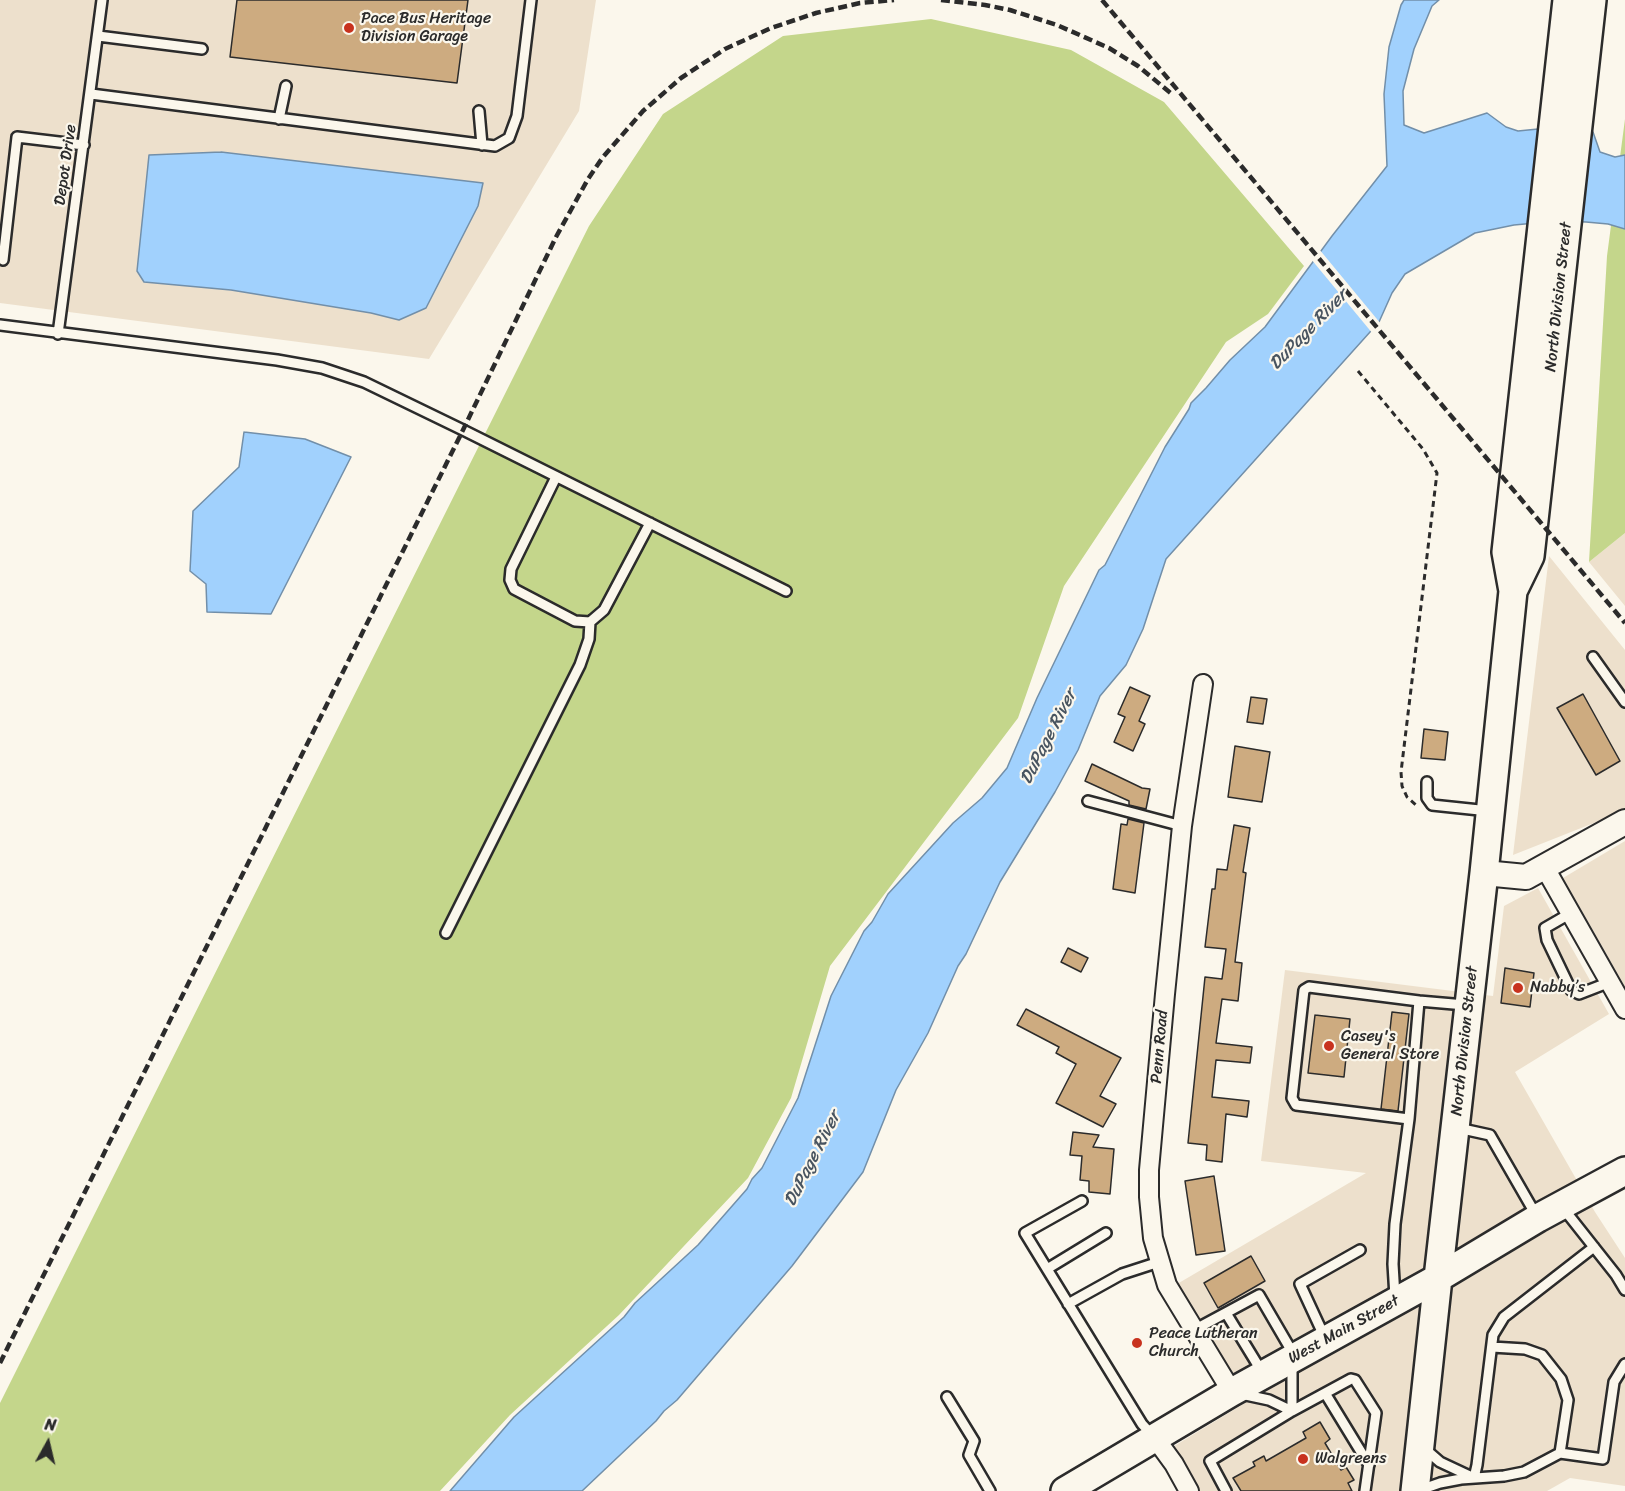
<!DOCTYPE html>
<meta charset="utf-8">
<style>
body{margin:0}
#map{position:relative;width:1625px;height:1491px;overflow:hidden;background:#fbf7ec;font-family:Sriracha,sans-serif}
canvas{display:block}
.north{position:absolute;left:18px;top:1413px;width:60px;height:60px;-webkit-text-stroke:4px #fbf7ec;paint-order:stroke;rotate:8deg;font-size:16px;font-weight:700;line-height:24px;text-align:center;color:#2b2b2b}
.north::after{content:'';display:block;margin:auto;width:21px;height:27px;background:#2b2b2b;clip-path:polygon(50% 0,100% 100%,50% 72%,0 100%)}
</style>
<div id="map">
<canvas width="1625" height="1491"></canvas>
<div class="north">N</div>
</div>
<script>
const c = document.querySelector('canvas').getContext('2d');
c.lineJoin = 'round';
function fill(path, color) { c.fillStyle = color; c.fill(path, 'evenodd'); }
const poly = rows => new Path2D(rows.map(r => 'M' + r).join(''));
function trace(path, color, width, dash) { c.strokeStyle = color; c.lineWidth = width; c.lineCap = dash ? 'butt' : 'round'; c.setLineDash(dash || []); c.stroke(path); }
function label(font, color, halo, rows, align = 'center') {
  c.font = font + ' Sriracha,sans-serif'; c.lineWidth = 4.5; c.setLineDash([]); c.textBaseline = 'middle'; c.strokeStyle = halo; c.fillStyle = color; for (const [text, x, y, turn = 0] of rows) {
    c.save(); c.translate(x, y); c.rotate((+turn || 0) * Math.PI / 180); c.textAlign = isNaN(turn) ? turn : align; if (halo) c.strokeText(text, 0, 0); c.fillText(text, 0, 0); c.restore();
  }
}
const built = poly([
 [0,0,596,0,579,111,429,359,0,303],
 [1625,533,1625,606,1589,562],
 [1549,556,1625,650,1625,809,1614,815,1513,855],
 [1625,841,1625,987,1563,878],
 [1538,888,1609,1014,1515,1072,1595,1212,1625,1258,1625,1486,1570,1478,1547,1491,1191,1491,1166,1451,1245,1403,1172,1287,1366,1173,1261,1161,1285,970,1493,996,1504,906]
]);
const green = poly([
 [931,19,1071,50,1164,102,1304,266,1268,314,1226,342,1064,586,1018,718,830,966,791,1098,748,1178,619,1315,510,1415,440,1491,0,1491,0,1403,589,226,663,114,783,36],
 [1625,119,1625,533,1589,562,1607,256]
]);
const water = poly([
 [1404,0,1439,0,1432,6,1414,49,1403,91,1404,125,1424,133,1487,113,1506,127,1518,131,1538,129,1593,132,1600,152,1615,157,1625,155,1625,229,1608,224,1586,222,1557,221,1514,225,1475,233,1405,274,1392,293,1379,322,1166,559,1143,629,1126,665,1100,696,1078,750,1055,792,1000,882,966,954,958,966,928,1033,896,1090,863,1172,792,1266,677,1400,664,1411,656,1421,582,1491,450,1491,514,1417,624,1317,635,1303,698,1245,747,1189,752,1179,762,1168,798,1098,831,996,864,931,872,922,888,894,953,823,982,798,1007,768,1037,698,1099,570,1105,565,1165,447,1189,409,1191,403,1206,388,1230,360,1265,327,1332,236,1387,166,1384,94,1389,47,1401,5,1404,0],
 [221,152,483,183,478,206,426,308,399,320,371,313,231,290,144,282,137,271,149,155,221,152],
 [244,432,305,439,351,457,271,614,207,612,206,584,190,571,193,511,239,467,244,432]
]);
const pier = poly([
 [1319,249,1381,324,1373,334,1311,259]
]);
const building = poly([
 [237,0,468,0,457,83,230,57,237,0],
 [1130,687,1150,696,1139,721,1145,724,1133,751,1114,742,1125,717,1118,714,1130,687],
 [1583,694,1620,761,1596,775,1557,708,1583,694],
 [1251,697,1267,699,1263,724,1247,722,1251,697],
 [1424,729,1448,732,1445,760,1421,758,1424,729],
 [1235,746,1270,752,1262,802,1228,797,1235,746],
 [1092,764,1142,788,1150,789,1146,809,1129,805,1129,801,1085,781,1092,764],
 [1128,819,1144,823,1135,893,1113,889,1121,824,1127,825,1128,819],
 [1234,825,1250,828,1243,872,1246,873,1235,962,1242,963,1238,1001,1222,999,1216,1043,1252,1047,1250,1063,1216,1060,1212,1097,1249,1101,1247,1117,1226,1114,1222,1162,1206,1160,1207,1145,1188,1143,1205,977,1222,979,1226,949,1205,947,1212,889,1215,889,1217,869,1227,870,1234,825],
 [1068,948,1088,958,1081,972,1061,962,1068,948],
 [1505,968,1534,973,1530,1007,1501,1003,1505,968],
 [1026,1009,1121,1058,1100,1096,1116,1104,1103,1127,1056,1103,1076,1064,1056,1053,1059,1047,1017,1025,1026,1009],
 [1392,1012,1409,1014,1398,1111,1381,1109,1392,1012],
 [1315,1015,1350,1019,1344,1077,1308,1073,1315,1015],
 [1073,1132,1099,1135,1093,1147,1114,1149,1110,1194,1089,1192,1089,1181,1080,1180,1082,1156,1070,1155,1073,1132],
 [1214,1176,1225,1251,1196,1255,1185,1181,1214,1176],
 [1251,1256,1265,1281,1218,1308,1204,1283,1251,1256],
 [1320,1422,1330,1439,1325,1443,1341,1470,1346,1467,1354,1480,1348,1483,1352,1491,1241,1491,1233,1478,1255,1466,1253,1462,1264,1456,1266,1461,1306,1438,1303,1432,1320,1422]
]);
const path = poly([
 [1358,371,1423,449,1437,473,1401,772,1402,786,1407,797,1416,805,1418,805]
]);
const service = poly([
 [98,36,202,49],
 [91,94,495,146,509,138,517,116,531,0],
 [479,111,482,145],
 [279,119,286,86],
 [3,260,17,137,84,145],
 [0,325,277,360,322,368,364,382,463,430,786,591],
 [58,334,102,0],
 [556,477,511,569,510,580,514,589,575,621,590,622,604,610,650,523],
 [1593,657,1625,702],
 [1427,782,1427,798,1432,805,1489,811],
 [1088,801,1182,826],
 [1571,913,1545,928,1547,940,1571,990,1579,994,1610,982],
 [446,933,580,665,589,639,590,622],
 [1409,1119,1296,1105,1292,1098,1304,990,1309,987,1419,1001],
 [1458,1128,1490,1135,1536,1215],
 [1082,1201,1025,1233,1142,1424,1153,1436],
 [1563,1208,1616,1275,1625,1290],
 [1047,1269,1106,1233],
 [1395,1297,1393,1264,1395,1224,1409,1119,1419,1001,1465,1005],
 [1068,1304,1122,1274,1159,1262],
 [1226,1313,1262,1372],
 [1194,1330,1259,1295,1294,1355],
 [1325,1338,1300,1284,1360,1250],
 [1492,1347,1525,1349,1542,1355,1561,1379,1568,1400,1560,1453],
 [1292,1362,1292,1411],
 [1325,1393,1369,1465],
 [1241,1394,1269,1400,1292,1411],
 [947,1397,974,1441,969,1455,990,1491],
 [1425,1449,1440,1462,1472,1477],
 [1474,1478,1477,1465,1493,1335,1504,1317,1594,1247],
 [1420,1490,1440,1483,1461,1479,1504,1476,1524,1472,1560,1453,1603,1459,1614,1382,1625,1364],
 [1226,1491,1210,1461,1292,1411,1351,1379,1355,1380,1376,1413,1365,1491]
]);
const minor = poly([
 [1203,684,1182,826,1165,994,1149,1170,1149,1197,1153,1238,1167,1285,1232,1392],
 [1545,868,1625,1009],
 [1155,1438,1174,1464,1189,1491]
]);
const secondary = poly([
 [1484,873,1526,877,1625,822]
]);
const primary = poly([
 [1513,591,1530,556,1592,0],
 [1065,1491,1232,1392,1438,1278,1538,1218,1625,1171],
 [1415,1491,1438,1278,1484,873,1513,591,1506,552,1567,0]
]);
const rail = poly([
 [941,0,985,5,1010,10,1057,25,1109,48,1138,66,1173,95],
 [1102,0,1625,623],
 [0,1363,463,430,556,237,588,179,603,157,643,111,681,78,725,49,771,28,816,13,860,3,894,0]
]);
const markers = [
 [349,28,6,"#c8321e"],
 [1518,988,6,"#c8321e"],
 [1329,1046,6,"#c8321e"],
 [1137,1343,6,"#c8321e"],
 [1303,1459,6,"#c8321e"]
];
const poiNames = [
 ["Pace Bus Heritage",361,19],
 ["Division Garage",361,37],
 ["Nabby’s",1530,988],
 ["Casey's",1341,1037],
 ["General Store",1341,1055],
 ["Peace Lutheran",1149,1334],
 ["Church",1149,1352],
 ["Walgreens",1315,1459]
];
const streetNames = [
 ["Depot Drive",66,165,-82],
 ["North Division Street",1559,297,-84],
 ["North Division Street",1465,1041,-84],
 ["Penn Road",1160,1047,-85],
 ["West Main Street",1344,1330,-29]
];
const waterNames = [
 ["DuPage River",1309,330,-46],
 ["DuPage River",1049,737,-63],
 ["DuPage River",813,1159,-63]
];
fill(built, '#ede0cc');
fill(green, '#c4d68b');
fill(water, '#a1d1fd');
trace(water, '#728fa9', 1.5);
fill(pier, '#fbf7ec');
fill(building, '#cdab80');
trace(building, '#2b2b2b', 1.5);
trace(service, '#2b2b2b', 14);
trace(minor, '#2b2b2b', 22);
trace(secondary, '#2b2b2b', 28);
trace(primary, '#2b2b2b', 32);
trace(path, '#2b2b2b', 3, [6, 4.5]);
trace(service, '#fbf7ec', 9);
trace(minor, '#fbf7ec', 18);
trace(secondary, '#fbf7ec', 24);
trace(primary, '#fbf7ec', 27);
trace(rail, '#2b2b2b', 4.5, [9, 4.5]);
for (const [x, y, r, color] of markers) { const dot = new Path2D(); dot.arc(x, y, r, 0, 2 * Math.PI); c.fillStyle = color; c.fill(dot); trace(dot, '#fbf7ec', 2); }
label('16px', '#2b2b2b', '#fbf7ec', poiNames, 'left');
label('16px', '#2b2b2b', '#fbf7ec', streetNames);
label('italic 18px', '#485460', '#fbf7ec', waterNames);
</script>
